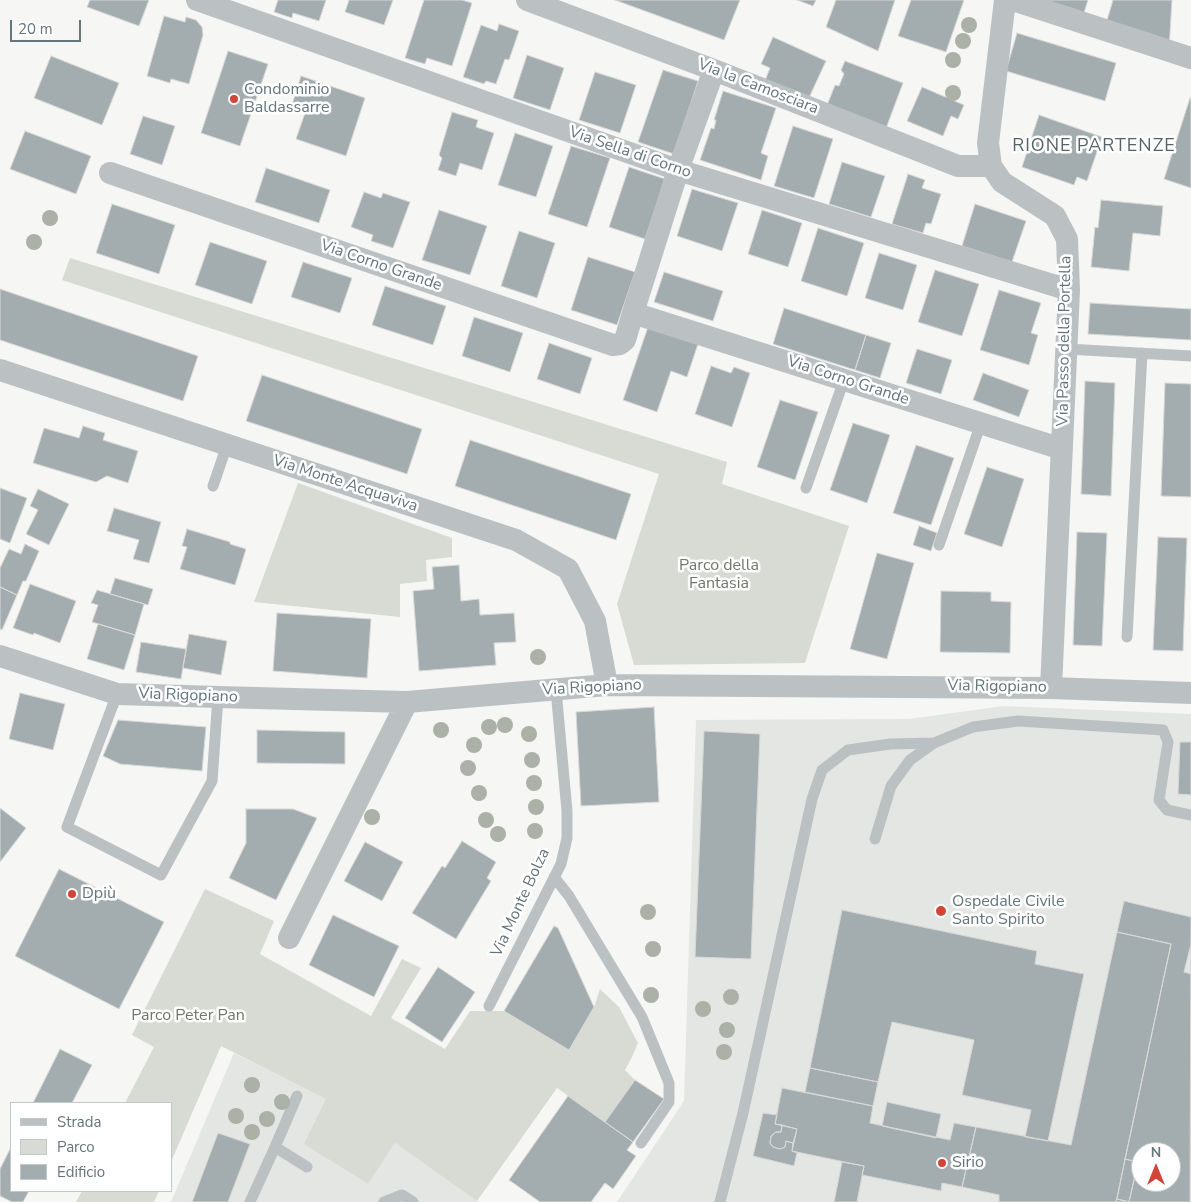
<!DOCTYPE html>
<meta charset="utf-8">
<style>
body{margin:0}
#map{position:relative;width:1191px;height:1202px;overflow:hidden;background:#f6f6f4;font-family:"Nunito Sans",sans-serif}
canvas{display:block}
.legend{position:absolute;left:10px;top:1102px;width:162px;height:90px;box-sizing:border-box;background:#fff;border:1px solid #c1c8ca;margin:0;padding:6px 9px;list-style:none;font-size:15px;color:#64757b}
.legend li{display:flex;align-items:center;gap:10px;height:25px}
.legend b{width:25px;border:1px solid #c1c8ca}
.north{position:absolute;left:1131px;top:1142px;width:50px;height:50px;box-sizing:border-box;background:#fff;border:1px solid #c1c8ca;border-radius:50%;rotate:0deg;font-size:14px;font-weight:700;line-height:20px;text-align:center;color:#64757b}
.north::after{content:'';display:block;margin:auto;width:18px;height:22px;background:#d24338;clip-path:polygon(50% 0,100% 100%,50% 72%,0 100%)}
.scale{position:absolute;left:10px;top:20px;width:71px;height:22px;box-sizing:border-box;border:2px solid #64757b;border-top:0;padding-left:6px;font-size:15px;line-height:18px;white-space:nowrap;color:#64757b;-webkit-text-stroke:4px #fff;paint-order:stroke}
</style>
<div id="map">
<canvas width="1191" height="1202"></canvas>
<ul class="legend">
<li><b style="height:6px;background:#bbc1c3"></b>Strada</li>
<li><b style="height:14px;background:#d7dbd3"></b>Parco</li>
<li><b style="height:14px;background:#a3adb0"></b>Edificio</li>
</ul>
<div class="north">N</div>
<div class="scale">20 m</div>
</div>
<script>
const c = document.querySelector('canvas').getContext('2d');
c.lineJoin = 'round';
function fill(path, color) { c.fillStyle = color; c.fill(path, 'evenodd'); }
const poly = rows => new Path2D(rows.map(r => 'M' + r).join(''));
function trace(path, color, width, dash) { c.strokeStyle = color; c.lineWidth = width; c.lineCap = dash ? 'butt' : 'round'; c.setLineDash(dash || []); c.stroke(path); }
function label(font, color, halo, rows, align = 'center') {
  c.font = font + ' "Nunito Sans",sans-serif'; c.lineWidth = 5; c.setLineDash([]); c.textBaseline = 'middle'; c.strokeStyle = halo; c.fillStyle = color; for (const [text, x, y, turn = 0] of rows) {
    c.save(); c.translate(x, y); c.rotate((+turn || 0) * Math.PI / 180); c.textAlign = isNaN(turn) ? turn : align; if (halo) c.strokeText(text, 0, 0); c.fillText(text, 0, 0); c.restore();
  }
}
const built = poly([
 [1004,706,1191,714,1191,1202,617,1202,684,1101,696,720,909,719],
 [1141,1152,1171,1152,1171,1182,1141,1182],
 [234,1053,327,1099,305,1144,368,1184,395,1143,479,1202,171,1202]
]);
const green = poly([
 [70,258,727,462,722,484,849,526,805,663,634,665,617,604,659,474,62,280],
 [298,483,452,538,452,557,426,560,427,581,400,584,400,617,254,602],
 [205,889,274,921,260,954,371,1016,402,959,421,968,391,1018,445,1049,470,1011,504,1011,569,1050,594,1007,600,989,619,1007,638,1043,632,1057,625,1070,635,1080,605,1122,557,1088,477,1201,395,1143,368,1184,304,1144,326,1099,221,1046,171,1162,171,1103,125,1103,154,1047,132,1035],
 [82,1191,159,1191,154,1202,76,1202]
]);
const building = poly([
 [90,0,149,0,139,26,87,7,90,0],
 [278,0,326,0,319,21,293,13,292,18,274,12,278,0],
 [349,0,393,0,384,25,345,12,349,0],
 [424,0,462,0,472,3,452,66,427,58,425,64,405,58,424,0],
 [615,0,740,0,724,40,615,0],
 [797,0,816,0,813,6,797,0],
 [836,0,895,0,878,51,826,27,836,0],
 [911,0,964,0,946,52,898,36,911,0],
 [1045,0,1088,0,1084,13,1045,0],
 [1113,0,1172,0,1169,50,1105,27,1113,0],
 [164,16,185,22,186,17,196,20,202,27,203,35,189,84,171,79,170,83,147,76,164,16],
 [499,24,519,31,509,60,505,59,496,84,486,81,484,84,463,77,481,25,497,31,499,24],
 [1017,33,1116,63,1105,101,1006,71,1017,33],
 [773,37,826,61,807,102,764,83,770,68,761,64,773,37],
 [228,51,268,64,240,146,201,133,228,51],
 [527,55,564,68,550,110,513,98,527,55],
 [51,56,119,83,102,125,34,98,51,56],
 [845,61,903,83,885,131,826,108,835,85,839,86,844,74,841,70,845,61],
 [663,70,698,81,674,154,638,142,663,70],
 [595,72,636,85,620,133,579,120,595,72],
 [301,76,365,98,346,156,296,139,306,110,292,105,301,76],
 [922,87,964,105,958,119,951,116,943,136,907,121,922,87],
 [723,91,776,108,761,153,768,156,761,180,700,160,711,128,714,129,716,120,714,120,723,91],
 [1190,98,1191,99,1191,188,1164,179,1190,98],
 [452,112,478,120,476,127,494,133,482,170,460,163,456,176,438,170,442,158,439,155,452,112],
 [1039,115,1102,137,1087,181,1077,177,1074,185,1022,167,1039,115],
 [143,116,175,126,162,165,130,154,143,116],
 [793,126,833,139,814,198,774,186,793,126],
 [25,131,91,156,76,194,10,169,25,131],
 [515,133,553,146,536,197,498,185,515,133],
 [571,146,610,158,587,227,548,214,571,146],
 [842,162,885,176,871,217,829,204,842,162],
 [629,167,665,179,645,239,609,227,629,167],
 [266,168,330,190,319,223,255,202,266,168],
 [908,174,925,180,922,188,941,194,931,224,926,223,923,233,892,224,908,174],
 [692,189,738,203,722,251,677,236,692,189],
 [364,192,381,198,383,193,410,202,393,248,371,241,373,235,351,227,364,192],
 [1101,200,1163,206,1160,236,1133,233,1129,271,1091,267,1095,227,1098,228,1101,200],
 [112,204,175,225,159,274,96,253,112,204],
 [975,204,1026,221,1012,262,962,246,975,204],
 [439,210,487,226,470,275,422,260,439,210],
 [762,210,802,223,788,267,748,254,762,210],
 [818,228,864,243,847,296,801,281,818,228],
 [519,231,555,243,537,298,501,286,519,231],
 [210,242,267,261,252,304,195,285,210,242],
 [879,253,917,265,903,310,865,298,879,253],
 [588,257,635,272,617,325,571,310,588,257],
 [303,262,352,278,340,313,291,297,303,262],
 [935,270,979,284,962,336,918,322,935,270],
 [664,272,723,291,713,321,654,302,664,272],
 [385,286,446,306,433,345,372,325,385,286],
 [0,289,198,356,183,401,0,340,0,289],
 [999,290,1041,303,1031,333,1038,335,1029,365,980,350,999,290],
 [1090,303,1191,309,1191,340,1088,334,1090,303],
 [784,308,866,335,855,370,773,344,784,308],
 [474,317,523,333,510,372,462,356,474,317],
 [648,327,698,344,687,377,671,371,657,412,623,400,648,327],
 [866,335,891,343,880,378,855,370,866,335],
 [549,343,592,358,580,394,537,379,549,343],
 [917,349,952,360,941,394,906,383,917,349],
 [711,366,731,373,734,367,750,373,732,427,695,414,711,366],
 [983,373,1029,390,1019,417,973,400,983,373],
 [262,375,422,429,407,474,246,421,262,375],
 [1085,381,1115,383,1111,496,1081,494,1085,381],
 [1165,383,1191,384,1191,497,1161,496,1165,383],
 [780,400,818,412,795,480,757,467,780,400],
 [853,423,890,435,867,503,830,490,853,423],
 [83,426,105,433,103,440,138,451,128,483,107,476,96,482,33,463,44,428,79,438,83,426],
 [470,440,631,494,616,540,455,486,470,440],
 [916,445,954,458,931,525,893,513,916,445],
 [987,467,1024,479,1002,547,964,534,987,467],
 [0,488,27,498,10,543,0,539,0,488],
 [38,489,69,504,49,545,26,534,38,510,30,506,38,489],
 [114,508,161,522,149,563,133,559,139,540,107,531,114,508],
 [919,526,937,533,931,551,913,545,919,526],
 [187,529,230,542,230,544,246,549,235,585,180,569,187,547,182,546,187,529],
 [1077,532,1107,533,1102,646,1073,645,1077,532],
 [1158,537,1187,538,1183,651,1153,650,1158,537],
 [25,544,39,551,26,581,23,581,17,595,0,587,0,568,9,549,21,554,25,544],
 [877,553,914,563,887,659,850,649,877,553],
 [459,565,461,601,479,599,480,615,514,613,516,642,494,643,496,665,419,671,413,591,434,589,432,567,459,565],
 [115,578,153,589,148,605,110,594,115,578],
 [30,584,76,601,60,643,34,633,33,635,13,628,30,584],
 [0,587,17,595,2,630,0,629,0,587],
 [97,590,144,604,135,635,92,622,98,605,91,603,97,590],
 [941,591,991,592,991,601,1011,602,1010,653,940,652,941,591],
 [277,613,371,619,367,678,273,671,277,613],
 [98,624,135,635,124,670,87,659,98,624],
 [189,634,227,641,221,675,183,668,189,634],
 [141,642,186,649,181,679,136,672,141,642],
 [20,693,65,704,53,750,9,739,20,693],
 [654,707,659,802,581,806,576,712,654,707],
 [118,720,206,727,202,771,120,764,103,756,118,720],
 [257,730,345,732,345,764,257,763,257,730],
 [704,731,760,734,751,959,695,957,704,731],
 [1180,742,1191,742,1191,795,1178,794,1180,742],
 [0,808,26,828,0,862,0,808],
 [246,809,293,809,317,818,276,900,229,878,246,843,246,809],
 [462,841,496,862,487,878,491,881,456,939,412,913,442,866,445,868,462,841],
 [365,842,403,862,382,901,344,881,365,842],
 [59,869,164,922,119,1009,15,956,59,869],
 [1124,901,1191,917,1190,1202,1116,1202,1117,1199,1129,1202,1138,1162,1125,1159,1171,944,1117,932,1124,901],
 [1141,1152,1171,1152,1171,1182,1141,1182,1141,1152],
 [842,910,1037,951,1035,964,1084,974,1048,1141,1025,1137,1031,1110,962,1095,974,1040,892,1022,878,1082,810,1068,842,910],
 [333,915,399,946,374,997,309,965,333,915],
 [554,926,558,928,594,1007,569,1050,504,1011,554,926],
 [1117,932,1171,944,1116,1202,999,1202,999,1195,962,1187,976,1127,1071,1145,1117,932],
 [1191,944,1191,974,1184,972,1191,944],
 [438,967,475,992,442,1042,405,1018,438,967],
 [60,1049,92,1065,72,1103,33,1103,60,1049],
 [810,1068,878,1082,873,1106,805,1092,810,1068],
 [635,1080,664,1099,633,1142,605,1122,635,1080],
 [782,1088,873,1106,870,1123,950,1140,954,1123,976,1127,962,1187,942,1183,941,1191,862,1175,864,1166,792,1151,797,1129,775,1124,782,1088],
 [568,1096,633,1142,627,1150,636,1156,613,1189,605,1183,591,1202,540,1202,509,1180,568,1096],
 [887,1102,941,1114,936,1138,882,1126,887,1102],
 [763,1113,777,1115,775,1124,782,1125,781,1132,776,1132,771,1136,770,1143,773,1147,780,1149,785,1147,786,1141,793,1143,792,1151,797,1153,794,1166,753,1156,763,1113],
 [782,1125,797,1129,793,1143,786,1141,785,1147,780,1149,773,1147,770,1143,771,1136,776,1132,781,1132,782,1125],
 [218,1133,250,1144,228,1202,192,1202,218,1133],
 [11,1147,11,1191,29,1191,23,1202,12,1202,0,1196,0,1169,11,1147],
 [1125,1159,1138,1162,1129,1202,1117,1199,1125,1159],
 [842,1162,864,1166,857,1202,834,1202,842,1162]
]);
const lane = poly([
 [1067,349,1191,356],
 [213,486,227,445],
 [806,488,844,380],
 [939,545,981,423],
 [1127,637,1142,353],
 [117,694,67,827,161,875,212,781,218,697],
 [875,839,891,786,910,760,934,743,973,727,1018,721,1163,730,1168,742,1159,800,1167,810,1191,815],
 [554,877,569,896,642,1017,669,1083,669,1102,641,1143],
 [489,1006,561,864,567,838,567,811,556,690],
 [275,1147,297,1096],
 [250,1202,275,1147,307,1167],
 [384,1202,402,1195,413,1202],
 [720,1202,743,1113,812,799,822,770,848,750,890,744,934,743]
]);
const street = poly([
 [197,0,678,170,1069,290],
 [527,0,714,70,958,166,991,166],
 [1005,0,988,143,991,166,1002,182,1055,216,1067,239,1069,290,1051,688],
 [1013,0,1191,58],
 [714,70,678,170,633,313,1062,449],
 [110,173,613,345,620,344,625,340,633,313],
 [0,370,516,540,568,569,595,621,607,685],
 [0,656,117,694,218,697,407,702,607,685,1051,688,1191,693],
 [289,938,407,702]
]);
const trees = [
 [969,25],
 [963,41],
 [953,60],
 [953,93],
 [50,218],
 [34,242],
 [538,657],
 [505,725],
 [489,727],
 [441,730],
 [529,734],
 [474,745],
 [532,760],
 [468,768],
 [534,783],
 [479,793],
 [536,807],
 [372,817],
 [486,820],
 [535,831],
 [498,834],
 [648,912],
 [653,949],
 [651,995],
 [731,997],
 [703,1009],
 [727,1030],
 [724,1052],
 [252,1085],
 [282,1102],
 [236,1116],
 [267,1119],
 [252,1132]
];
const markers = [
 [234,99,5,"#d24338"],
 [72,894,5,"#d24338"],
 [941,911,6,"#d24338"],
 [942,1163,5,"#d24338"]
];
const streetNames = [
 ["Via la Camosciara",758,87,21],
 ["Via Sella di Corno",630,153,19],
 ["Via Corno Grande",381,266,19],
 ["Via Passo della Portella",1065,341,-89],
 ["Via Corno Grande",848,381,18],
 ["Via Monte Acquaviva",345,484,18],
 ["Via Rigopiano",997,687,1],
 ["Via Rigopiano",592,688,-3],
 ["Via Rigopiano",188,696,2],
 ["Via Monte Bolza",521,903,-65]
];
const poiNames = [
 ["Condominio",244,90],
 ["Baldassarre",244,108],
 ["Dpiù",82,894],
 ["Ospedale Civile",952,902],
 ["Santo Spirito",952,920],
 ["Sirio",952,1163]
];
const parkNames = [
 ["Parco della",719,566],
 ["Fantasia",719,584],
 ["Parco Peter Pan",188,1016]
];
const neighbourhoodNames = [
 ["RIONE PARTENZE",1094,147]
];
fill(built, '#e4e6e4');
fill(green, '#d7dbd3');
fill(building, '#a3adb0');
trace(building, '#d8d8d6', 1);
trace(lane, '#bbc1c3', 11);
trace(street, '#bbc1c3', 22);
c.fillStyle = '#abb1a6';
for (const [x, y] of trees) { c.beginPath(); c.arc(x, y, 8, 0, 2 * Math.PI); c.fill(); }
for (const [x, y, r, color] of markers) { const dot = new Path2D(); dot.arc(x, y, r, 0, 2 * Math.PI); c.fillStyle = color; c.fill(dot); trace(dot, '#fff', 2); }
label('16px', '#64757b', '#fff', streetNames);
label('16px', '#64757b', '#fff', poiNames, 'left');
label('16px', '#6d7966', '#fff', parkNames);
c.letterSpacing = '1px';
label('18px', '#556267', '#fff', neighbourhoodNames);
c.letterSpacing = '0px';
</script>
